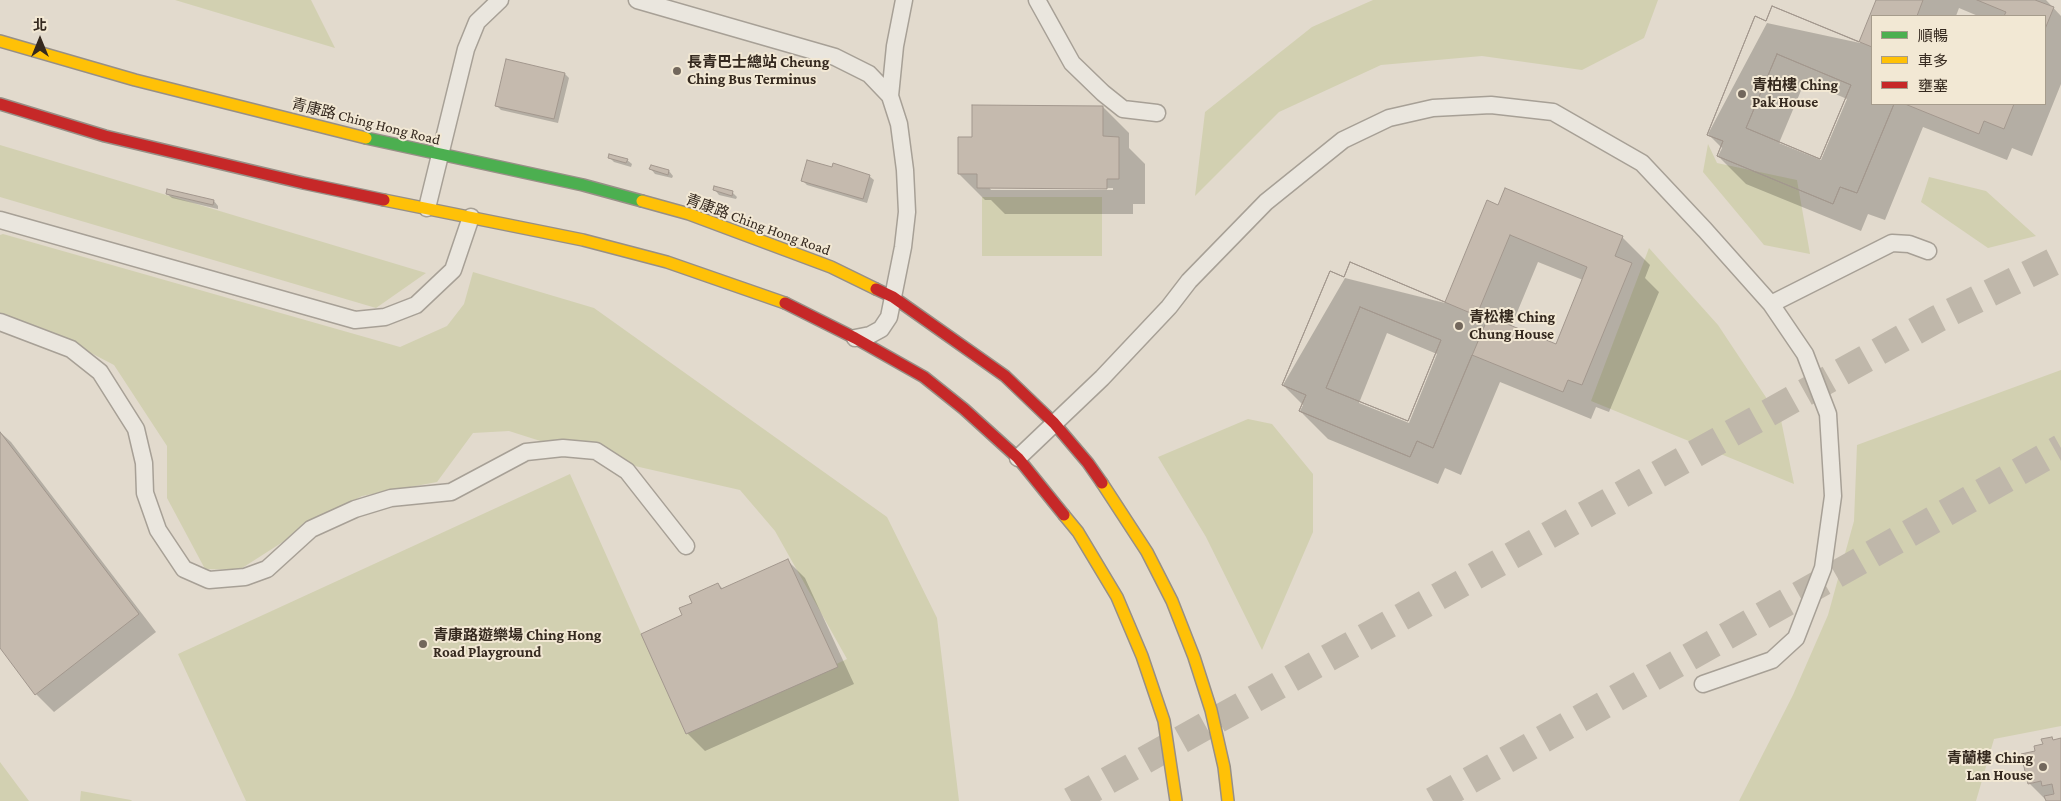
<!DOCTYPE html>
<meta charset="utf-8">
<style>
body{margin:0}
#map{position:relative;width:2061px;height:801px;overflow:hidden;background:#e2dacd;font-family:"Crimson Pro","Noto Sans TC",serif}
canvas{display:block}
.legend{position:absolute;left:1871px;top:15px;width:175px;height:90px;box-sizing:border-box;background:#f2e8d4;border:1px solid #a69c8c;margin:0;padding:6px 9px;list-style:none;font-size:15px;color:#35291f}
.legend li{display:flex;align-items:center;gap:10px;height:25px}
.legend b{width:25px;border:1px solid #a69c8c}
.north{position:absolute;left:15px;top:15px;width:50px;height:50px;-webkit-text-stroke:4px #f2e8d4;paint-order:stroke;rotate:0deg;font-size:14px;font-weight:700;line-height:20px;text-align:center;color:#35291f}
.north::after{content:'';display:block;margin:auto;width:18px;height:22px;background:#35291f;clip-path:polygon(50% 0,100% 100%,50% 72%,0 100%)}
</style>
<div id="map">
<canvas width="2061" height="801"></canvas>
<ul class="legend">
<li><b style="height:6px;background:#4caf50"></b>順暢</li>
<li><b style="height:6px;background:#ffc107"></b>車多</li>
<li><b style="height:6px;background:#c62828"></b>壅塞</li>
</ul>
<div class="north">北</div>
</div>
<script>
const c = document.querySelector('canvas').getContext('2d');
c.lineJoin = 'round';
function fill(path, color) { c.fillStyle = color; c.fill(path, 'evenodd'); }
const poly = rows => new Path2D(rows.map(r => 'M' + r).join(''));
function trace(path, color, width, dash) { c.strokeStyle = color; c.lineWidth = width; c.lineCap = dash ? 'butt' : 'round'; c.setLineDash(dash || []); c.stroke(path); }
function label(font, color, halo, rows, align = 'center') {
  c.font = font + ' "Crimson Pro","Noto Sans TC",serif'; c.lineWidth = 4; c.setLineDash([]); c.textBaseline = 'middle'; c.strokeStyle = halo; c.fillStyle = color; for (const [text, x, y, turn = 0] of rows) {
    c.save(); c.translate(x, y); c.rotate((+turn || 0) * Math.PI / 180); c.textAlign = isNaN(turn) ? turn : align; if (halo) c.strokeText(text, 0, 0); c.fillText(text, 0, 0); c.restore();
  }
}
const green = poly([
 [175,0,311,0,335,48],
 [1373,0,1658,0,1644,38,1582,70,1482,56,1381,65,1279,112,1195,196,1205,112,1312,27],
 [1708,144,1717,163,1797,180,1810,254,1764,245,1703,172],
 [0,145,426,273,376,308,0,197],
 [1929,177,1986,191,2036,236,1988,248,1921,202],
 [982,197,1102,197,1102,256,982,256],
 [3,234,400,347,447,326,464,304,473,272,594,308,887,517,937,618,959,801,246,801,178,654,570,474,686,734,847,659,775,531,740,490,578,453,509,431,473,433,437,482,362,496,314,522,239,570,205,569,167,498,167,446,114,365,45,329,0,314,0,235],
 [1649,248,1718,325,1781,420,1794,484,1591,401],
 [2061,370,2061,726,1994,739,1976,801,1739,801,1793,695,1828,615,1854,521,1857,445],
 [1248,419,1272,424,1313,474,1313,532,1262,650,1206,537,1158,457],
 [0,762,29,801,0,801],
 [81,791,131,800,132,801,80,801]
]);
const shadow = poly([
 [1877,0,2046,0,2061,16,2061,84,2032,156,2012,148,2007,160,1923,127,1885,220,1868,214,1861,231,1746,184,1718,156,1722,148,1708,134,1767,23,1860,43],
 [1959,8,1978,16,2045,16,2045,104,1872,104,1872,16,1956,16],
 [1805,81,1847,99,1821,160,1779,143],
 [565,74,569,78,558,123,501,110,496,105],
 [1103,107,1129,133,1129,148,1145,164,1145,204,1133,204,1133,214,1005,214,991,200,985,200,959,174,973,138],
 [989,187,1113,188,1113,190,991,190],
 [609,157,627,160,632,164,631,167,614,162],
 [651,169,669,171,673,176,672,178,655,174],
 [832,169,869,176,874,180,867,203,807,185,802,180],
 [715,190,732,192,737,197,736,199,719,195],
 [168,191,214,201,218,206,218,209,172,198,167,194],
 [1499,207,1622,237,1650,265,1645,278,1659,292,1609,412,1596,407,1591,419,1500,382,1461,475,1445,468,1438,484,1328,439,1300,411,1303,405,1283,385,1345,278,1445,303],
 [1538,262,1583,280,1556,345,1511,327],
 [1387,333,1437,354,1409,423,1359,403],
 [0,432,11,442,156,632,54,712,36,694,0,646],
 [787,560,805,578,854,684,705,751,687,733,684,615,694,603,718,584,723,589],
 [2051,738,2054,741,2061,739,2061,801,2047,801,2029,783,2036,752]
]);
const building = poly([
 [1876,0,1923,0,1917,16,1872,16,1872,104,1894,104,1857,193,1840,187,1833,204,1717,156,1723,141,1707,135,1755,16,1766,21,1772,6,1859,42,1876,0],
 [1777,54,1851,85,1820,159,1746,128,1777,54],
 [1977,0,2035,0,2054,7,2045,29,2045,16,2004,16,2006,12,1977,0],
 [1772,6,1872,47,1872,104,1894,104,1857,193,1840,187,1833,204,1717,156,1723,141,1707,135,1755,16,1766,21,1772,6],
 [1777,54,1851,85,1820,159,1746,128,1777,54],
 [506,59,565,73,554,119,495,106,506,59],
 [1905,104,2014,104,2004,129,1984,121,1979,134,1905,104],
 [972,105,1103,106,1103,136,1119,137,1119,179,1107,179,1107,189,977,188,977,174,958,174,958,137,972,137,972,105],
 [609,154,628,159,626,163,608,158,609,154],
 [807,160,832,167,833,163,870,175,863,199,801,181,807,160],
 [651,165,669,170,668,175,649,169,651,165],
 [714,186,733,191,732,196,713,190,714,186],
 [1505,188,1623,236,1615,256,1632,263,1582,385,1568,380,1563,392,1472,355,1433,448,1417,441,1410,457,1299,411,1306,395,1282,385,1330,271,1344,277,1350,262,1445,302,1487,200,1498,205,1505,188],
 [1510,235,1587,267,1556,344,1478,312,1510,235],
 [1360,307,1441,340,1408,421,1326,388,1360,307],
 [167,189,214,200,213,205,166,194,167,189],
 [1350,262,1487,320,1433,448,1417,441,1410,457,1299,411,1306,395,1282,385,1330,271,1344,277,1350,262],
 [1360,307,1441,340,1408,421,1326,388,1360,307],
 [0,432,139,614,35,695,0,648,0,432],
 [788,559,838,667,686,734,641,634,682,615,679,608,692,603,689,596,718,583,721,589,788,559],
 [2052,737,2053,740,2061,738,2061,801,2046,801,2044,796,2054,794,2052,784,2042,786,2041,781,2028,784,2021,754,2035,751,2034,746,2043,744,2041,739,2052,737]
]);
const highwayTunnel = poly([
 [1071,801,1937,319,2061,258],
 [1433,801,2061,448]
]);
const lane = poly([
 [637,0,835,57,869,74,890,96],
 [1037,0,1072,63,1103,93,1123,109,1157,113],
 [427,208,466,49,477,22,500,0],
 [0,220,355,320,385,317,416,305,453,270,471,217],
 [1771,304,1892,243,1909,244,1928,251],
 [0,322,71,349,100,372,136,429,144,463,145,493,158,530,184,569,209,580,245,577,267,569,311,529,355,509,391,498,451,492,526,452,563,448,596,451,627,471,686,546],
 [855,338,870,335,881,329,889,317,903,247,907,212,905,170,899,124,890,96,895,46,904,0],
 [1018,458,1102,378,1169,307,1189,281,1266,202,1343,140,1389,118,1433,108,1491,105,1553,112,1642,163,1705,230,1771,304,1805,354,1828,414,1833,496,1823,568,1796,638,1772,660,1703,684]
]);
const fast = poly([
 [366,138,583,185,642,201]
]);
const slow = poly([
 [0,41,135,80,366,138],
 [384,200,583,240,667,262,785,303],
 [642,201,689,214,831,267,876,289],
 [1102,483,1147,552,1172,601,1194,657,1211,710,1224,767,1228,801],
 [1064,515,1078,532,1117,597,1142,656,1164,721,1176,801]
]);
const jam = poly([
 [0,104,105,136,303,183,384,200],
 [876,289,893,297,1005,376,1054,423,1088,463,1102,483],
 [785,303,855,338,924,377,964,409,1018,458,1064,515]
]);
const markers = [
 [677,71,5,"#72675c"],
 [1742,94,5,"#72675c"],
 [1459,326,5,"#72675c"],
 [423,644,5,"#72675c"],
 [2043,767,5,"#72675c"]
];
const poiNames = [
 ["長青巴士總站 Cheung",687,62],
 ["Ching Bus Terminus",687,79],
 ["青柏樓 Ching",1752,85],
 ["Pak House",1752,102],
 ["青松樓 Ching",1469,317],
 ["Chung House",1469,334],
 ["青康路遊樂場 Ching Hong",433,635],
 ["Road Playground",433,652],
 ["青蘭樓 Ching",2033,758,"right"],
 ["Lan House",2033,775,"right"]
];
const streetNames = [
 ["青康路 Ching Hong Road",366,122,14],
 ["青康路 Ching Hong Road",758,225,20]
];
fill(green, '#d2d0b1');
fill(shadow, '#0003');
fill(building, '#c5baae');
trace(building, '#a2978d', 1);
trace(highwayTunnel, '#bfb7aa', 28, [28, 14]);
trace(lane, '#a7a096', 19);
trace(fast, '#978f86', 14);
trace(slow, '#978f86', 14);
trace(jam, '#978f86', 14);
trace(lane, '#eae6de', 16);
trace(fast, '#4caf50', 11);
trace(slow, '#ffc107', 11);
trace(jam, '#c62828', 11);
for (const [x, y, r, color] of markers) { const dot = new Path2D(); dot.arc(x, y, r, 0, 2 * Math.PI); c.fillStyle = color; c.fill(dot); trace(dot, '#f2e8d4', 2); }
label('bold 15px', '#35291f', '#f2e8d4', poiNames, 'left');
label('15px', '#35291f', '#f2e8d4', streetNames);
</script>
